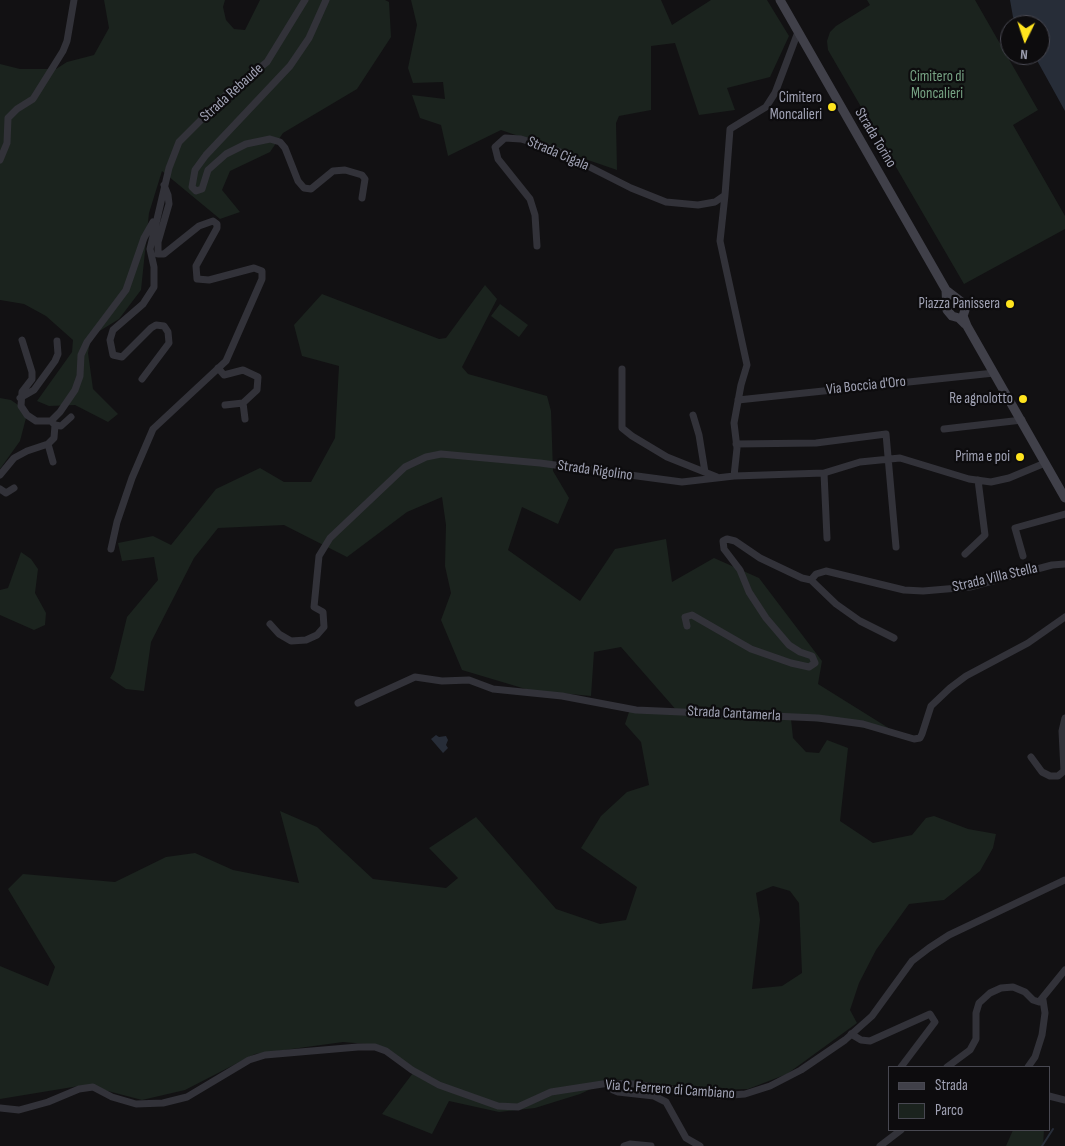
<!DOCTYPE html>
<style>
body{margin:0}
#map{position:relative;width:1065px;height:1146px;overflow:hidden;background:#121113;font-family:"Sofia Sans Condensed",sans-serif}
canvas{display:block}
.legend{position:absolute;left:888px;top:1066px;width:162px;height:65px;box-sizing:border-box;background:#0d0c0e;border:1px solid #484851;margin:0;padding:6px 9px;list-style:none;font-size:15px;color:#a1a3b5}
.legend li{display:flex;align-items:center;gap:10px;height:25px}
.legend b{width:25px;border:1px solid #484851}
.north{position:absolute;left:1000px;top:15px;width:50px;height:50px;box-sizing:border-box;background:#0d0c0e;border:1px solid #484851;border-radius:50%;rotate:184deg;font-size:14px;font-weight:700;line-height:20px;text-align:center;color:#a1a3b5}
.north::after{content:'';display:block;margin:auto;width:18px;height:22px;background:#ffe41e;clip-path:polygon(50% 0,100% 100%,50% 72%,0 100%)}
</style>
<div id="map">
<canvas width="1065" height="1146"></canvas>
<ul class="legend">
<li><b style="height:6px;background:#404049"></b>Strada</li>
<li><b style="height:14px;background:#1b231e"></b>Parco</li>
</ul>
<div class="north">N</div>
</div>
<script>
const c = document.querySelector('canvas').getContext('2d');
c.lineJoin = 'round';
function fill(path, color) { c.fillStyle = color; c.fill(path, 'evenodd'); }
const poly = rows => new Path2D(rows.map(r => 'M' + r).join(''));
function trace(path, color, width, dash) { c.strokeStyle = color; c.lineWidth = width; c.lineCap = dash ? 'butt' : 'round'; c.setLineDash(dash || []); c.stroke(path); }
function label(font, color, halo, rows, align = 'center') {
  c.font = font + ' "Sofia Sans Condensed",sans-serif'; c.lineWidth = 4.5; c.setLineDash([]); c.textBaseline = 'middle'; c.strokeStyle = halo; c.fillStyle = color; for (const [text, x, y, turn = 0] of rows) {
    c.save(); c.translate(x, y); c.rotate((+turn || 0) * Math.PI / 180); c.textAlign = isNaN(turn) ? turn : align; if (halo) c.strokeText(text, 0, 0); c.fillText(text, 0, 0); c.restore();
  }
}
const green = poly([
 [104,0,225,0,223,7,226,20,234,29,245,30,260,0,385,0,389,2,391,37,357,89,283,133,270,152,230,171,222,190,240,212,220,219,162,171,149,213,141,290,119,319,98,332,90,342,88,353,93,389,118,414,108,422,75,405,49,406,37,401,72,352,73,340,46,316,24,304,0,300,0,64,20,69,56,69,67,62,94,55,109,28],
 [411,0,661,0,672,25,711,0,767,0,789,36,770,77,727,88,735,110,699,115,675,43,651,46,651,110,619,116,616,123,617,170,501,130,448,156,441,125,420,118,412,95,445,99,443,82,413,83,408,68,417,25],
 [867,0,975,0,1038,110,1013,125,1065,216,1065,229,964,284,828,50,827,41,830,32,836,26,870,5],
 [485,285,497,299,462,367,468,374,547,396,551,411,553,471,569,498,558,524,522,507,508,550,580,601,615,549,666,539,672,582,714,558,759,578,822,661,818,684,903,737,847,724,791,719,793,738,806,752,819,753,827,740,848,748,840,821,873,843,912,835,926,818,934,816,968,829,996,834,993,848,980,871,944,900,909,904,876,950,859,983,850,1010,857,1023,787,1074,748,1089,715,1090,613,1079,580,1094,535,1108,499,1112,449,1101,432,1134,382,1114,416,1069,378,1045,343,1042,255,1054,185,1090,142,1100,85,1085,0,1099,0,966,48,986,55,967,8,889,23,874,115,882,166,857,195,853,233,870,299,883,280,811,317,827,373,879,446,888,458,878,429,848,476,817,556,909,600,924,626,920,637,887,581,848,601,816,627,792,649,785,641,742,625,724,629,712,678,712,621,647,594,652,591,696,529,690,462,670,441,620,451,593,445,566,446,525,442,497,407,512,347,557,284,525,218,528,194,558,151,642,144,691,126,689,110,678,114,671,127,617,158,580,154,557,122,561,118,543,153,536,171,545,216,489,260,468,284,482,311,482,335,438,339,366,302,356,294,325,322,294,439,339,446,338],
 [773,886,790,891,799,903,802,973,782,986,752,989,760,920,756,893],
 [500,304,528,325,519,337,491,316],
 [0,398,11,400,21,407,26,418,20,441,0,469],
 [21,552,31,559,38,569,35,593,46,613,45,625,34,630,0,615,0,590,8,588],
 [1013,1130,1044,1130,1043,1146,1006,1146]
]);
const water = poly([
 [1010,0,1065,0,1065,111,1034,55,1040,55,1040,25,1018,25,1013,17],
 [436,735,439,737,446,736,448,740,446,745,448,748,443,753,431,739]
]);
const stream = poly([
 [1042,1146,1053,1129]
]);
const minor = poly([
 [326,0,309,38,290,66,206,155,195,170,192,187,196,191,202,189,208,170,226,154,246,144,270,139,280,142,285,148,298,181,304,188,311,189,333,171,345,170,362,175,365,179,362,198],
 [0,160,7,143,8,118,17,109,33,99,63,51,67,41,74,0],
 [725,195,720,241,747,365,741,385,734,423,737,448,734,476],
 [537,246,535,215,530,199,498,159,495,147,505,138,521,139,554,149,631,188,666,202,698,205,715,202,725,195,730,129,766,107,775,93,798,32],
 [22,340,32,372,32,379,22,392,21,406,27,415,36,421,51,421],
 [218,368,224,375,243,370,258,377,257,390,243,403,245,419],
 [622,369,622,428,632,436,667,457,717,477],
 [142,379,169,343,168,332,164,326,156,325,151,328,122,357,113,355,110,340,113,330,143,304,154,287,154,267,150,249,169,168,179,142,227,94,267,62,305,0],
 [20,398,34,390,55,361,58,354,57,341],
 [738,400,994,373],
 [225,405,243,403],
 [693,415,699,435,705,472],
 [55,425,61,426,71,417],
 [944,429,1022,420],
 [48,444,53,462],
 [736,444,816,443,886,434,896,547],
 [824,473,827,538],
 [0,475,14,458,27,451,48,444,54,438,55,425,51,421,60,412,75,390,80,376,81,355,87,342,126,290,144,238,153,222],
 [0,489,6,493,14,488],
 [111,549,117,522,132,478,153,429,226,361,262,279,262,271,254,268,209,280,197,279,196,266,217,228,217,224,213,221,199,226,164,254,158,254,158,242,169,204,168,195,164,185],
 [965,554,985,535,978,480],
 [1023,556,1015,528,1065,514],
 [811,580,816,574,826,571,904,590,923,591,970,587,1052,565,1065,564],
 [270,624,279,634,291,641,306,640,317,635,324,627,323,612,314,607,319,556,330,538,405,467,426,457,441,454,540,463,682,482,734,476,824,473,860,462,900,458,969,479,991,482,1009,478,1045,463],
 [687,626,685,617,692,615,751,649,791,663,809,667,815,663,812,656,800,652,789,645,766,618,749,592,740,570,724,549,723,541,727,539,735,541,760,558,802,578,811,580,836,604,860,621,894,638],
 [358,703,415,677,442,681,469,680,493,689,562,696,636,710,818,718,863,724,914,739,920,738,922,734,931,706,950,688,966,676,1028,643,1065,617],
 [1031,757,1042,772,1050,776,1058,776,1064,771,1062,731,1065,718],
 [851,1034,861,1040,870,1041,930,1014,935,1022,901,1067],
 [947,1067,970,1050,976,1039,976,1013,979,1003,990,993,1001,988,1013,987,1025,992,1033,1000,1039,1002,1065,970],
 [1028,1067,1035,1057,1042,1035,1045,1013,1043,1000],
 [609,1083,613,1090,618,1092,654,1096,666,1102,686,1138,700,1146],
 [1049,1096,1065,1100],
 [0,1108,19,1110,48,1102,79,1089,93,1087,112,1097,136,1104,163,1103,187,1097,249,1060,265,1055,358,1047,375,1047,386,1051,412,1070,439,1085,498,1106,518,1107,551,1092,609,1083,634,1084,719,1096,745,1094,770,1086,801,1070,845,1040,872,1016,912,961,929,948,949,935,1065,880],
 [624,1146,630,1144,651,1146],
 [880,1146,901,1130]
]);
const secondary = poly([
 [780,0,946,290,963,303,965,310,963,316,967,326,1065,498],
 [946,290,947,310,952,316,959,318,965,324]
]);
const markers = [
 [832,107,5,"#ffe41e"],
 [1010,304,5,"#ffe41e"],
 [1023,399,5,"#ffe41e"],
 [1020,457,5,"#ffe41e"]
];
const parkNames = [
 ["Cimitero di",937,77],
 ["Moncalieri",937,94]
];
const streetNames = [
 ["Strada Rebaude",232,93,-42],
 ["Strada Torino",875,138,59],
 ["Strada Cigala",558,154,23],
 ["Via Boccia d'Oro",866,386,-6],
 ["Strada Rigolino",595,471,8],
 ["Strada Villa Stella",995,578,-13],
 ["Strada Cantamerla",734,714,3],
 ["Via C. Ferrero di Cambiano",670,1090,4]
];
const poiNames = [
 ["Cimitero",822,98],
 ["Moncalieri",822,115],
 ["Piazza Panissera",1000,304],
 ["Re agnolotto",1013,399],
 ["Prima e poi",1010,457]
];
fill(green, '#1b231e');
fill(water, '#272d38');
trace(stream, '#272d38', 2);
trace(minor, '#323239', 7);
trace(secondary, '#404049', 9);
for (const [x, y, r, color] of markers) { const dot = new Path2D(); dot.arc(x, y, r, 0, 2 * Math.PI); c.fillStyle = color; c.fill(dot); trace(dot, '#0d0c0e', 2); }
label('15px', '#76a283', '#0d0c0e', parkNames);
label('15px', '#a1a3b5', '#0d0c0e', streetNames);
label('15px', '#a1a3b5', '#0d0c0e', poiNames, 'right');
</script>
